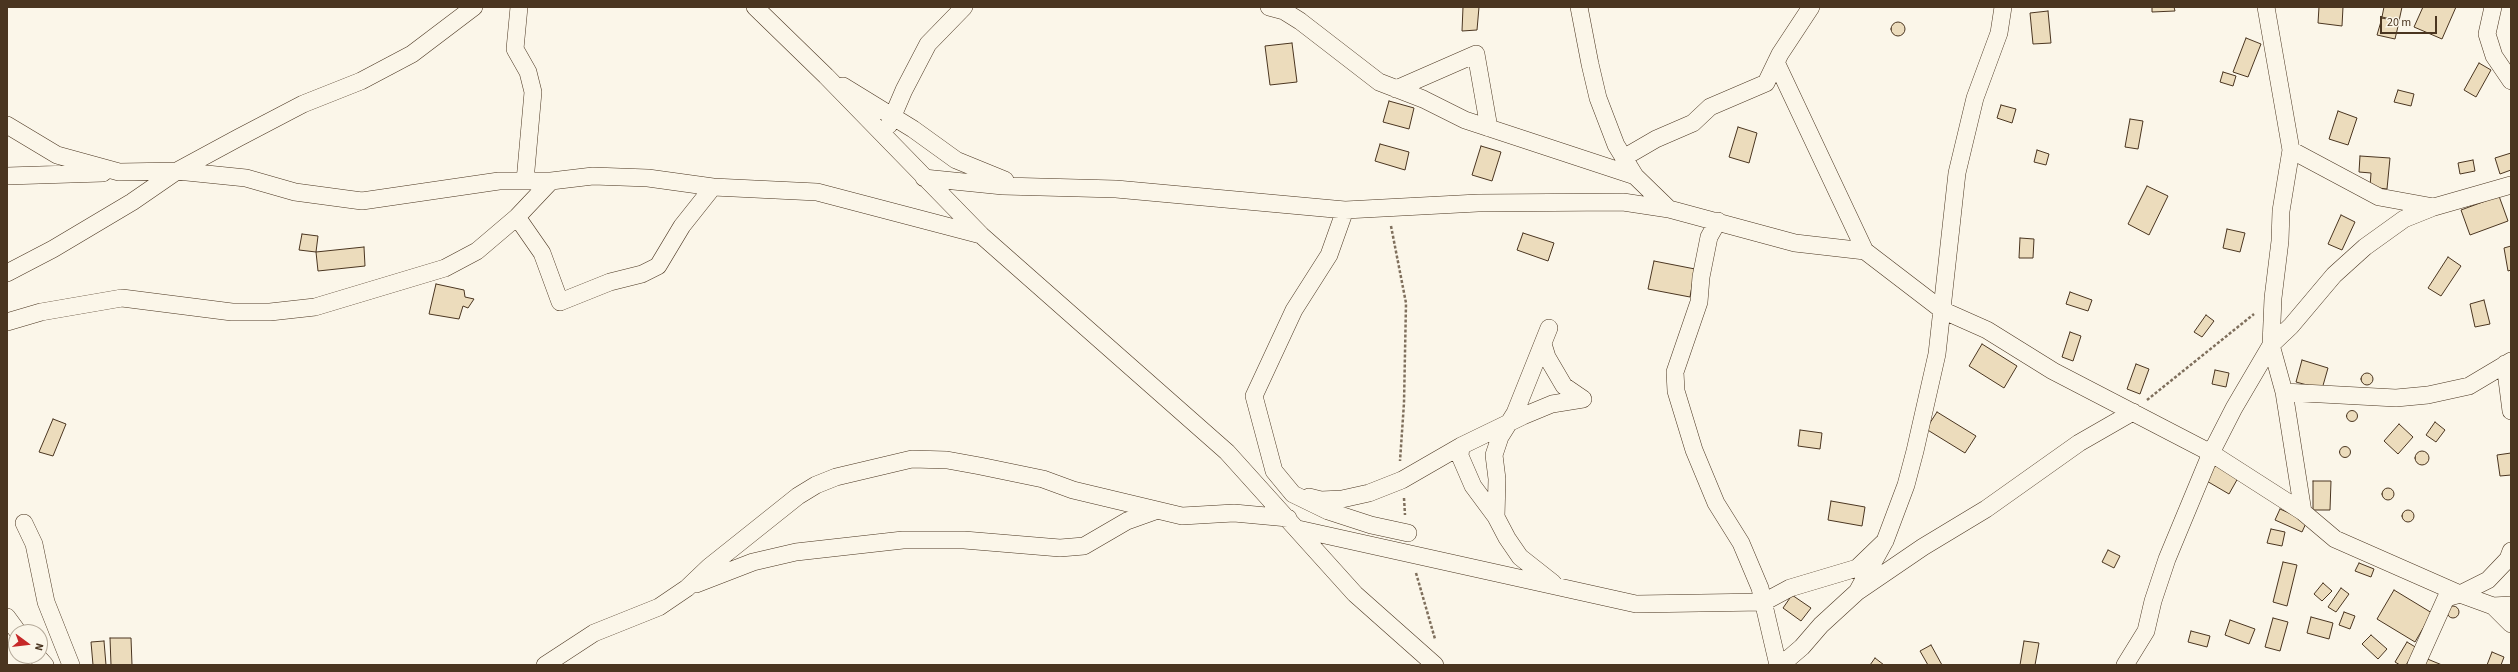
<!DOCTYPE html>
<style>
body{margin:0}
#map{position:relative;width:2518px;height:672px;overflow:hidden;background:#fbf6e9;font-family:"Source Sans 3",sans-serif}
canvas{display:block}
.frame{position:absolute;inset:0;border:8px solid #4a3520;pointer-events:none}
.north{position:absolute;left:8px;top:624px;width:40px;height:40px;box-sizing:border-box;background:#fbf6e9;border:1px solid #b4a999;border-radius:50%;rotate:105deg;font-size:11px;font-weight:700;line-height:16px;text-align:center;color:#4a3520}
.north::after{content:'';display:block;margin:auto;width:14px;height:18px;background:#c62828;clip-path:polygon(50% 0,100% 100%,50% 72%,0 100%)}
.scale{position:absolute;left:2380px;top:16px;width:57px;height:18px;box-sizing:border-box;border:2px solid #4a3520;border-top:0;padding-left:5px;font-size:12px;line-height:14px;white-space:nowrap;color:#4a3520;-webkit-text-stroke:3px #fbf6e9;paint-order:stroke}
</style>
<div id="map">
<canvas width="2518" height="672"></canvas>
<div class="frame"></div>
<div class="north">N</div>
<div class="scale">20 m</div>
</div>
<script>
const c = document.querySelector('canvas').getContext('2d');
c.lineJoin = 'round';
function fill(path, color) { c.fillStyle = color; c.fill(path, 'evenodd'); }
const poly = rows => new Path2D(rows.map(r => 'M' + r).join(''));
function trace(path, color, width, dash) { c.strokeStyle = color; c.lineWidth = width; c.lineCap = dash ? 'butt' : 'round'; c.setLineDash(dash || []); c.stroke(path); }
const building = poly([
 [1463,7,1479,7,1477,30,1462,31,1463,7],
 [2152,7,2174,7,2175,11,2152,12,2152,7],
 [2319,7,2343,7,2342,26,2318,23,2319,7],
 [2384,7,2402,7,2399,21,2382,17,2384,7],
 [2423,7,2456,7,2442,39,2414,27,2423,7],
 [2048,11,2051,43,2033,44,2030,13,2048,11],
 [2382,18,2399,22,2395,39,2377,35,2382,18],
 '1891 29a7 7 0 1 1 14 0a7 7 0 1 1-14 0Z',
 [2246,38,2261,44,2248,77,2233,72,2246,38],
 [1292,43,1297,82,1270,85,1265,46,1292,43],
 [2479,63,2491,70,2476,97,2464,90,2479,63],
 [2223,72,2236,76,2233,86,2220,82,2223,72],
 [2398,90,2414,94,2411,106,2394,102,2398,90],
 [1389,101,1414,108,1409,129,1383,122,1389,101],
 [2001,105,2016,109,2012,123,1997,118,2001,105],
 [2338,111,2357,118,2348,145,2329,139,2338,111],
 [2130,119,2143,121,2138,149,2125,147,2130,119],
 [1738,127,1757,133,1749,163,1729,157,1738,127],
 [1380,144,1409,152,1405,170,1375,161,1380,144],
 [1481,146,1501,152,1492,181,1472,175,1481,146],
 [2037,150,2049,154,2046,165,2034,162,2037,150],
 [2511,153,2511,170,2500,174,2495,158,2511,153],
 [2360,156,2390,158,2387,189,2370,187,2371,173,2359,172,2360,156],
 [2473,160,2475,171,2460,174,2458,163,2473,160],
 [2147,186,2168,196,2149,235,2128,224,2147,186],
 [2499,196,2508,221,2470,235,2461,210,2499,196],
 [2341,215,2355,222,2342,250,2328,244,2341,215],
 [2227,229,2245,233,2240,252,2223,248,2227,229],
 [1523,233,1554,243,1548,261,1517,250,1523,233],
 [302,234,318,236,316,252,299,250,302,234],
 [2020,238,2034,239,2033,258,2019,258,2020,238],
 [2511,246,2511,270,2508,271,2504,248,2511,246],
 [364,247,365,266,318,271,316,252,364,247],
 [2448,257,2461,266,2441,296,2428,288,2448,257],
 [1654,261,1695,269,1690,297,1648,289,1654,261],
 [436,284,464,290,465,297,474,299,468,308,463,306,459,319,429,314,436,284],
 [2070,292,2092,300,2088,311,2066,304,2070,292],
 [2484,300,2490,324,2475,327,2470,304,2484,300],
 [2206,315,2214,321,2202,337,2194,332,2206,315],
 [2070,332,2081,336,2073,361,2062,357,2070,332],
 [1982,344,2017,366,2004,388,1969,366,1982,344],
 [2302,360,2328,368,2322,389,2296,382,2302,360],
 [2136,364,2149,369,2140,394,2127,389,2136,364],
 [2215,370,2229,373,2226,387,2212,384,2215,370],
 '2361 379a6 6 0 1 1 12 0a6 6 0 1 1-12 0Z',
 '2346.5 416a5.5 5.5 0 1 1 11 0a5.5 5.5 0 1 1-11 0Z',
 [1937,412,1976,436,1965,453,1926,429,1937,412],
 [53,419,66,424,53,456,39,452,53,419],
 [2435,422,2445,430,2436,442,2426,435,2435,422],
 [2399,424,2413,437,2398,454,2384,441,2399,424],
 [1800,430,1822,433,1820,449,1798,446,1800,430],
 '2339.5 452a5.5 5.5 0 1 1 11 0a5.5 5.5 0 1 1-11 0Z',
 '2415 458a7 7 0 1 1 14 0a7 7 0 1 1-14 0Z',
 [2511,453,2511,475,2500,476,2497,455,2511,453],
 [2214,464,2238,478,2229,494,2205,480,2214,464],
 [2313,481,2331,481,2330,510,2313,510,2313,481],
 '2382 494a6 6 0 1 1 12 0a6 6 0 1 1-12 0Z',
 [1831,501,1865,507,1862,526,1828,520,1831,501],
 [2280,509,2307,521,2302,532,2275,520,2280,509],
 '2402 516a6 6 0 1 1 12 0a6 6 0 1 1-12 0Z',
 [2271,529,2285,532,2282,546,2267,543,2271,529],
 [2108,550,2120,556,2114,568,2102,562,2108,550],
 [2283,562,2297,565,2287,606,2273,602,2283,562],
 [2359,563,2374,569,2371,577,2355,571,2359,563],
 [2323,583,2332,591,2322,601,2314,594,2323,583],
 [2341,588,2349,594,2336,612,2328,607,2341,588],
 [2394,590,2432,613,2415,642,2377,619,2394,590],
 [1792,595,1811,608,1801,621,1783,608,1792,595],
 '2447 612a6 6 0 1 1 12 0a6 6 0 1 1-12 0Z',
 [2344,612,2355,616,2350,629,2339,625,2344,612],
 [2311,617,2333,623,2329,639,2307,633,2311,617],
 [2273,618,2288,622,2280,651,2265,647,2273,618],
 [2230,620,2255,629,2249,644,2225,635,2230,620],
 [2191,631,2210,636,2207,647,2188,642,2191,631],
 [2371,635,2387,649,2378,659,2362,644,2371,635],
 [110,638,131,638,132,665,111,665,110,638],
 [104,641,106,665,93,665,91,642,104,641],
 [2024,641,2039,643,2035,665,2020,665,2024,641],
 [2407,642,2417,648,2406,665,2400,665,2395,662,2407,642],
 [1931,645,1942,665,1928,665,1920,651,1931,645],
 [2492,652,2504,657,2501,665,2487,665,2492,652],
 [1875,658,1884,665,1870,665,1875,658],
 [2425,658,2442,665,2423,665,2425,658]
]);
const path = poly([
 [1391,226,1406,303,1404,403,1400,461],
 [2147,400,2254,314],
 [1404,498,1405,515],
 [1416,573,1435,639]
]);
const street = poly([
 [519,7,515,49,528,72,533,92,525,181],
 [755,7,826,76,981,235,1227,452,1355,594,1435,665],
 [1269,7,1284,11,1300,21,1379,82,1423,99,1465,120,1635,176],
 [1579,7,1590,64,1598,98,1616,145,1635,176,1669,209],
 [2266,7,2291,150,2281,211,2280,241,2273,298,2271,345,2284,392,2303,512],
 [2493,7,2487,34,2494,56,2511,81],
 [1776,62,1865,251],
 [843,86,913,129,956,160,1005,180],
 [1396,89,1476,54,1489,128],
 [7,125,57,155,119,172,177,171,246,178,295,192,362,201,499,181,551,181],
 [889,125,904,90,928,44,964,7],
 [2291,150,2379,197,2434,207],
 [1625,157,1656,139,1693,123,1710,107,1766,83,1780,54,1811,7],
 [7,176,103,173],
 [924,178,1003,186,1116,189,1345,210,1478,203,1623,202,1669,209,1795,243,1865,251,1942,310,1987,330,2053,371,2211,453,2303,512,2335,539,2460,594,2493,606,2511,605],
 [1345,210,1329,255,1294,310,1254,396,1274,471,1293,494,1328,511,1371,525,1408,533],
 [517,217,542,253,560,302,610,282,642,274,658,266,682,226,713,187],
 [1718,221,1709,237,1701,277,1699,302,1675,372,1676,391,1694,450,1716,503,1741,543,1760,588,1778,665],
 [7,273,53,249,132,202,177,171,238,138,303,104,361,81,412,54,474,7],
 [7,322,41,312,122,298,232,312,270,312,315,307,445,268,477,251,517,217,551,181,593,176,648,178,713,187,817,192,981,235],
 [1543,344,1547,357,1564,386,1583,399],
 [2505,364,2511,411],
 [2284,392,2396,398,2428,395,2469,386,2511,361],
 [1461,446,1460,456,1473,486,1496,517,1507,538,1520,557,1553,583],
 [1309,497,1321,500,1342,499,1369,493,1402,480,1461,446,1523,416,1552,404,1583,399],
 [1496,517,1497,479,1494,455,1500,437,1515,413,1549,328],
 [24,523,34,544,46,602,71,665],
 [1298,529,1636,604,1764,602,1790,588,1857,568,1885,541],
 [696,584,753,562,796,552,903,540,964,540,1060,548,1084,546,1127,521,1155,511],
 [1857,592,1885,541,1906,485,1915,451,1937,354,1957,173,1975,98,1999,33,2003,7],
 [2493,606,2511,624],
 [7,617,18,632],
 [37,656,45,665],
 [545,665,594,633,659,607,687,588,709,567,798,496,816,485,836,477,912,459,947,460,980,466,1043,479,1073,490,1182,516,1234,513,1288,518],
 [1781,665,1802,647,1821,625,1857,592,1923,547,1986,509,2079,443,2133,412],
 [2125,665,2146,631,2153,601,2167,559,2211,453,2234,408,2271,345,2291,326,2334,275,2365,247,2404,219,2434,207,2511,185],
 [2416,665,2446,598,2460,594,2488,580,2508,559,2511,551]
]);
fill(building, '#ecdcbc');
trace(building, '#4a3520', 1);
trace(street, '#4a3520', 18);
trace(path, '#7f6f5c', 2.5, [3, 2]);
trace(street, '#fbf6e9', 17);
</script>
